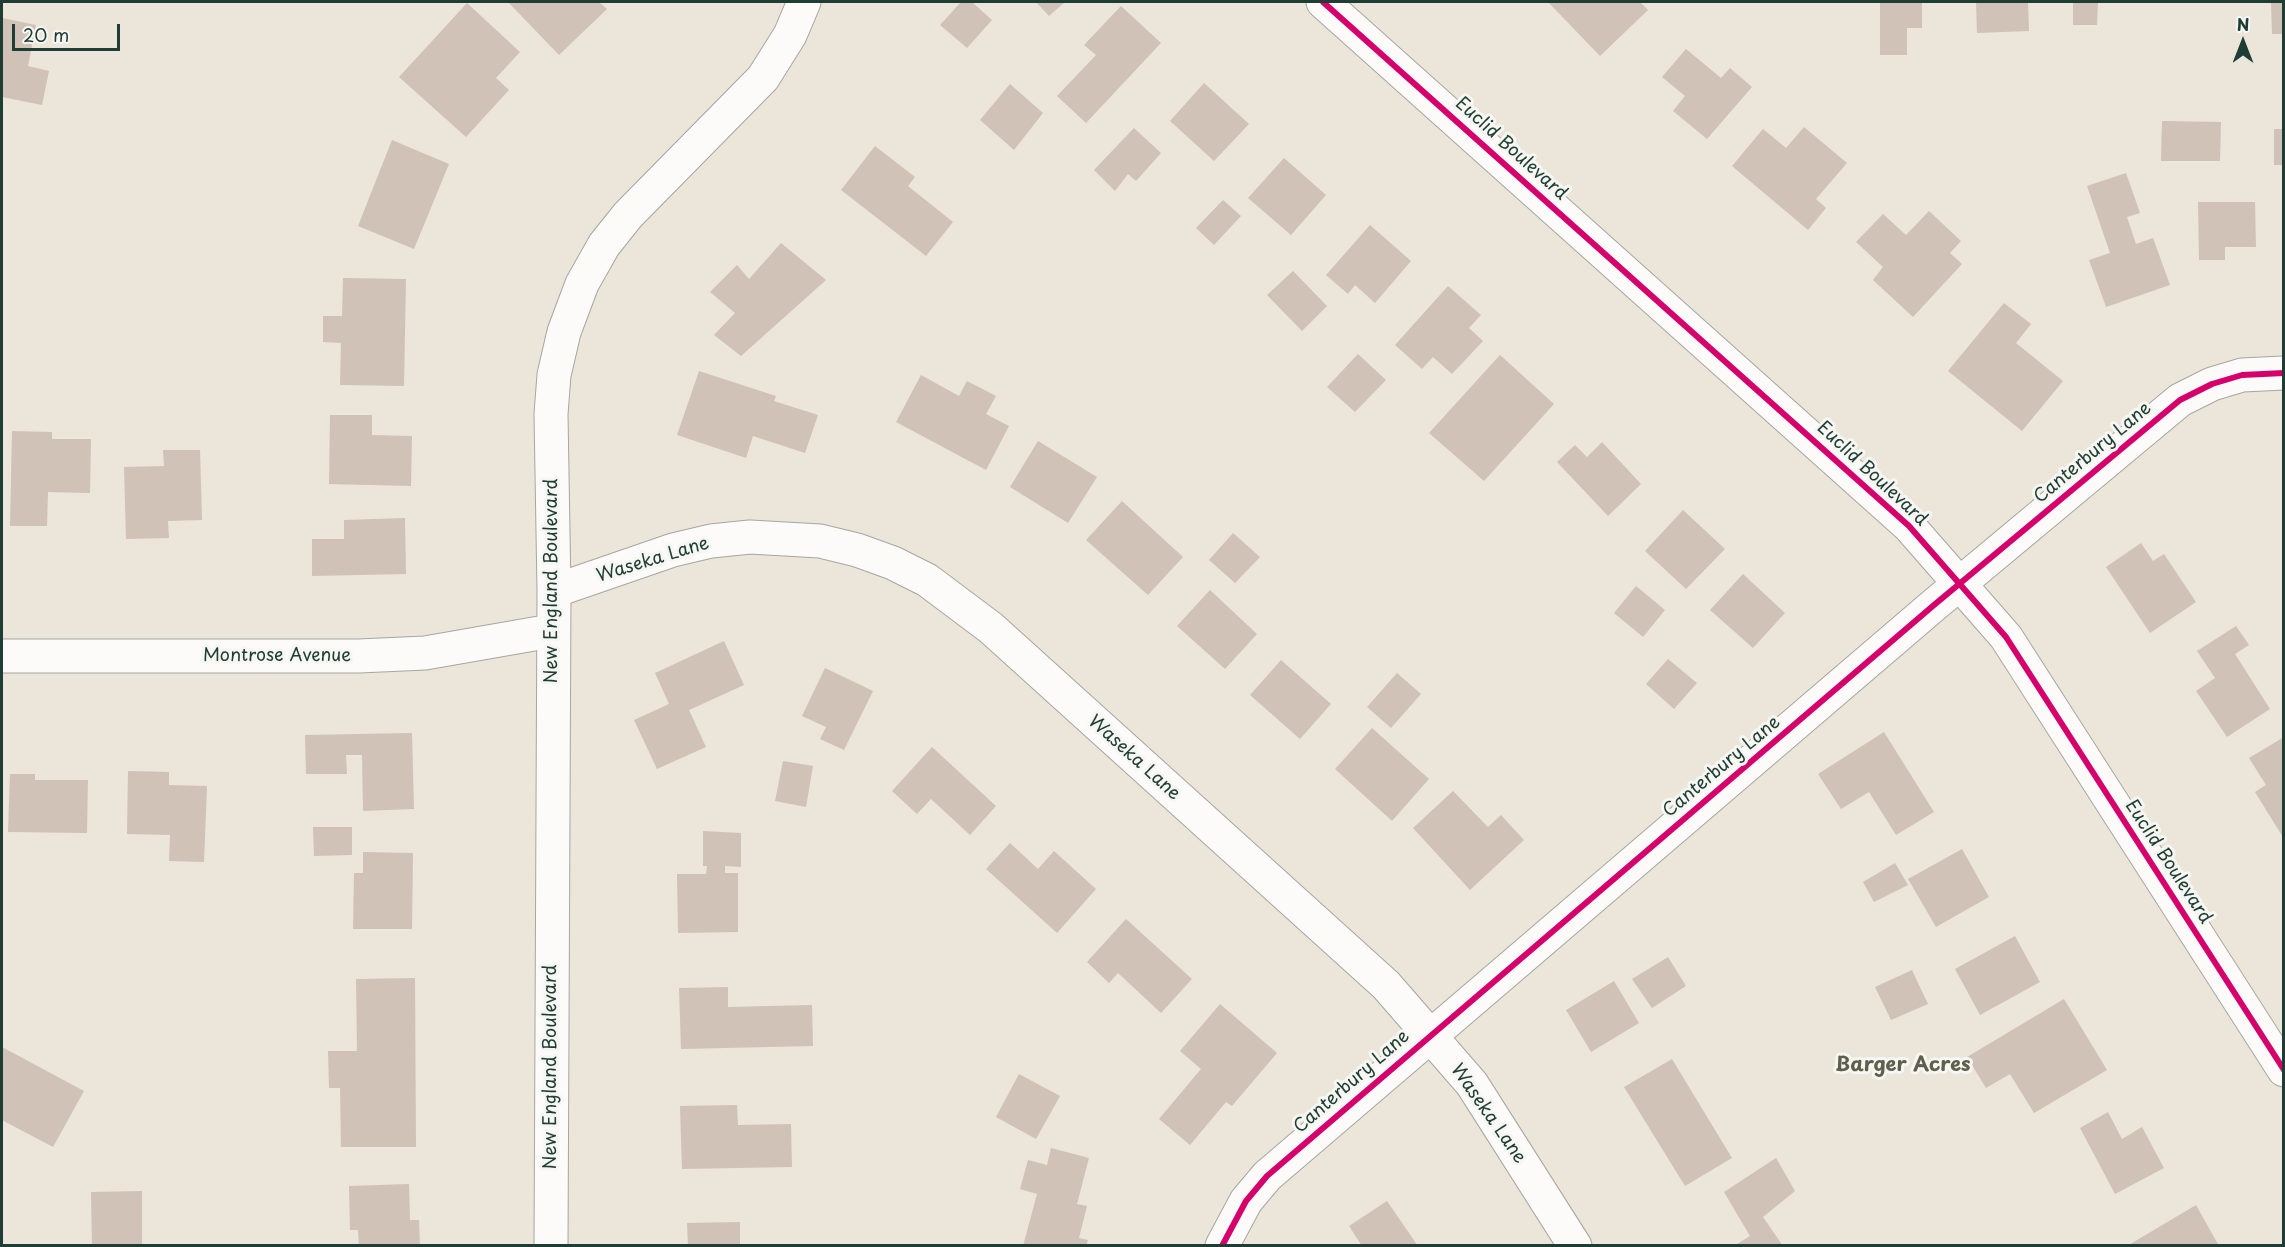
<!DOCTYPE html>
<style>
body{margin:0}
#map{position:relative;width:2285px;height:1247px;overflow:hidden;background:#ebe5da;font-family:"Playpen Sans",sans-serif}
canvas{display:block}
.frame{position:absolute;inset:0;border:3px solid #1f3d34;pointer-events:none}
.north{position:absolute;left:2213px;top:12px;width:60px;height:60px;-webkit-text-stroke:4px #f6f6f2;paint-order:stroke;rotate:0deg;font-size:16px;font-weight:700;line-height:24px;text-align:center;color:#1f3d34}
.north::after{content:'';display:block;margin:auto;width:21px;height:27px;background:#1f3d34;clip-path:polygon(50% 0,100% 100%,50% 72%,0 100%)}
.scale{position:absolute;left:12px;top:24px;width:108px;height:27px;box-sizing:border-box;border:3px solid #1f3d34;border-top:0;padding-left:8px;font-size:18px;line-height:21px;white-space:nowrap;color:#1f3d34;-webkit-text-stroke:4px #f6f6f2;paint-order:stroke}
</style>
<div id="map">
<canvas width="2285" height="1247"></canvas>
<div class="frame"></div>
<div class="north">N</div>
<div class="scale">20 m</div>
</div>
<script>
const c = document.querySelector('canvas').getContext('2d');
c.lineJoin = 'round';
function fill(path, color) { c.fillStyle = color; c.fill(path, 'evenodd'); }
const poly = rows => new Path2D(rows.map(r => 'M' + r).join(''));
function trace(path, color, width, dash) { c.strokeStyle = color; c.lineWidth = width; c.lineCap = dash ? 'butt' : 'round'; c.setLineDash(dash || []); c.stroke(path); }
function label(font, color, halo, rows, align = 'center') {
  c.font = font + ' "Playpen Sans",sans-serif'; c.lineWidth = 6; c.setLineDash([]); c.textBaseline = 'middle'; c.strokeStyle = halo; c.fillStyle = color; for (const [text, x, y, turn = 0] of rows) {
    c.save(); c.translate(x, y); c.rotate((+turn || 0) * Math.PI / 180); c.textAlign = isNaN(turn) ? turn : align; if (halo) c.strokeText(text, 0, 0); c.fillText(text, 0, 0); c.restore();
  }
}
const building = poly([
 [508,2,599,2,607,9,559,55],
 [961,2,972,2,992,20,967,48,940,25],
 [1036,2,1065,2,1049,16],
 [1548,2,1640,2,1648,10,1600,56],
 [1880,2,1922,2,1922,28,1907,28,1907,55,1880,55],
 [1976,2,2028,2,2029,31,1977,33],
 [2073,2,2098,2,2097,25,2073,25],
 [2271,2,2284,2,2284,34,2272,34],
 [467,3,520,52,496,78,509,90,466,137,399,77],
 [1121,6,1161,43,1086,123,1057,96,1096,55,1084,45],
 [2,18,36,25,28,66,49,71,42,105,2,97],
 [1686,49,1721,78,1730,68,1752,87,1707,139,1673,111,1685,96,1662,77],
 [1204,83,1249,124,1214,161,1170,121],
 [1010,84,1043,113,1014,150,980,120],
 [2162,121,2221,122,2220,161,2161,161],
 [1804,127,1847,163,1816,199,1826,208,1808,230,1732,166,1763,129,1786,148],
 [1134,128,1161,153,1136,181,1128,174,1115,191,1094,170],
 [2274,129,2284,129,2284,165,2274,165],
 [392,140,449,164,414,249,358,226],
 [875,146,915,177,908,186,953,222,926,256,841,190],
 [1284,158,1326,195,1291,235,1248,198],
 [2126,173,2140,213,2127,217,2136,244,2153,238,2170,285,2106,307,2089,260,2110,253,2087,186],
 [1223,200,1241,216,1214,245,1196,228],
 [2198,202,2255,202,2256,247,2225,247,2225,260,2199,260],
 [1929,211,1961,241,1950,253,1962,264,1913,317,1873,280,1883,267,1856,242,1883,214,1906,235],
 [1370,225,1411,261,1375,303,1355,285,1348,294,1326,275],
 [781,243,826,280,741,356,714,335,735,313,710,292,737,265,749,279],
 [1293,271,1327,306,1302,331,1267,295],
 [343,278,406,279,404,386,340,385,341,343,323,342,323,316,342,316],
 [1448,286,1481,315,1469,328,1483,341,1452,374,1433,357,1422,369,1395,345],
 [2004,303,2031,324,2016,343,2063,381,2022,431,1948,371],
 [1358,354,1386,380,1355,412,1327,387],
 [1500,355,1554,404,1484,481,1429,433],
 [699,371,776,396,774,401,818,415,805,453,753,436,746,458,677,435],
 [921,375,959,396,967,381,996,396,986,414,1009,426,986,470,896,422],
 [330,415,372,415,372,435,412,436,411,486,329,484],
 [12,431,52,432,52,439,91,439,90,493,48,492,47,526,10,526],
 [1038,441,1097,477,1068,523,1010,487],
 [1602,442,1641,484,1608,516,1557,462,1575,445,1587,457],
 [163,450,200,450,202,520,168,521,169,538,126,539,124,467,164,466],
 [1122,501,1183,557,1148,595,1086,540],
 [1683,510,1725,549,1686,589,1645,551],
 [405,518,406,574,312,576,312,539,344,539,344,520],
 [1233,533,1260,557,1235,583,1209,560],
 [2141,543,2153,561,2164,554,2196,602,2150,633,2106,567],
 [1743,574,1785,613,1753,648,1710,610],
 [1636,586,1665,610,1643,637,1614,613],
 [1210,590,1257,634,1225,669,1177,626],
 [2236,626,2249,645,2235,654,2270,709,2227,737,2196,691,2215,678,2197,651],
 [724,641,744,685,689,710,706,747,657,769,634,720,669,704,655,673],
 [1668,659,1697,683,1674,709,1646,684],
 [1281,660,1331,704,1300,739,1250,695],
 [825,668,873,691,844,750,820,739,826,727,802,716],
 [1397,673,1421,694,1391,728,1367,707],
 [1372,728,1429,779,1392,821,1335,769],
 [1884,732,1934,812,1896,835,1869,792,1841,809,1818,774],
 [412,733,414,809,363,811,362,755,346,755,347,774,306,774,305,735],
 [2284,737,2284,839,2255,792,2266,785,2249,758],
 [932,747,996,806,970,835,931,799,917,814,892,791],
 [783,761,813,766,806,807,775,801],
 [128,771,169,772,169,785,207,786,204,862,169,861,170,835,127,834],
 [10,774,35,774,35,780,88,780,87,833,8,832],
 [1453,791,1488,827,1501,815,1524,840,1470,890,1413,828],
 [313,827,352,827,352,855,314,856],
 [703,831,741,833,741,867,725,866,725,873,738,873,738,932,678,933,677,874,706,874,707,866,703,866],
 [1010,843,1038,869,1054,851,1096,889,1057,933,986,869],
 [1962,849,1989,897,1936,927,1908,879],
 [363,852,413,853,412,929,353,929,354,873,363,873],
 [1895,863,1908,885,1874,902,1863,882],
 [1126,919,1192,979,1161,1013,1118,973,1109,983,1087,962],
 [2015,936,2040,982,1980,1015,1955,969],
 [1668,957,1686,986,1652,1008,1632,979],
 [1912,970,1928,1004,1891,1020,1875,987],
 [415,978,416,1147,341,1147,340,1088,329,1088,328,1051,357,1051,356,979],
 [1614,981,1639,1023,1591,1052,1566,1010],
 [728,987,728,1007,812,1005,813,1046,681,1049,679,988],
 [2064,999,2107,1070,2034,1113,2010,1074,1986,1088,1967,1057],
 [1220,1004,1277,1053,1232,1106,1226,1102,1190,1145,1159,1119,1201,1069,1180,1051],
 [2,1047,84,1091,53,1147,2,1120],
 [1672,1059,1732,1158,1685,1186,1624,1087],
 [1019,1074,1060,1096,1036,1139,996,1117],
 [737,1105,738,1125,791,1124,792,1167,682,1169,680,1106],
 [2108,1112,2122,1139,2142,1127,2164,1168,2115,1194,2080,1128],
 [1051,1148,1089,1158,1077,1204,1087,1206,1079,1238,1088,1240,1086,1246,1023,1246,1037,1194,1020,1189,1028,1160,1047,1165],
 [1776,1158,1795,1191,1763,1217,1783,1246,1734,1246,1750,1236,1724,1192],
 [409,1184,410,1220,419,1220,420,1246,359,1246,358,1230,350,1230,349,1186],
 [142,1191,142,1246,92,1246,91,1192],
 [1387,1201,1418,1246,1362,1246,1349,1226],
 [2196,1205,2219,1246,2127,1246],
 [740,1222,740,1246,688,1246,687,1223]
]);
const street = poly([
 [1323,2,1909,526,2006,637,2284,1070],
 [554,591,673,550,711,541,750,537,820,541,857,550,893,563,927,580,991,628,1386,985,1472,1084,1575,1246],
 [2,656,359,656,425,653,551,631],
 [551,1246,554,591,551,414,554,375,564,332,582,284,604,245,628,215,763,78,790,35,804,2],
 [1222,1246,1246,1201,1267,1176,1934,605,2180,400,2212,384,2242,375,2284,373]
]);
const cycleway = poly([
 [1323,2,1909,526,2006,637,2284,1070],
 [1222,1246,1246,1201,1267,1176,1934,605,2180,400,2212,384,2242,375,2284,373]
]);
const streetNames = [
 ["Euclid Boulevard",1511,149,42],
 ["Canterbury Lane",2093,453,-40],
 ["Euclid Boulevard",1872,474,43],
 ["Waseka Lane",653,560,-17],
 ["New England Boulevard",552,581,-90],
 ["Montrose Avenue",277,656],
 ["Waseka Lane",1134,758,42],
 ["Canterbury Lane",1722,767,-40],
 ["Euclid Boulevard",2168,862,57],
 ["New England Boulevard",551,1067,-90],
 ["Canterbury Lane",1352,1082,-41],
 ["Waseka Lane",1488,1114,55]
];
const neighbourhoodNames = [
 ["Barger Acres",1903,1065]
];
fill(building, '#d0c2b6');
trace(street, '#a6a79f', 35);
trace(street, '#fcfbf9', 33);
trace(cycleway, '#d6006c', 6);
label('18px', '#1f3d34', '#f6f6f2', streetNames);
label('bold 20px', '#5f604c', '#f6f6f2', neighbourhoodNames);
</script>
